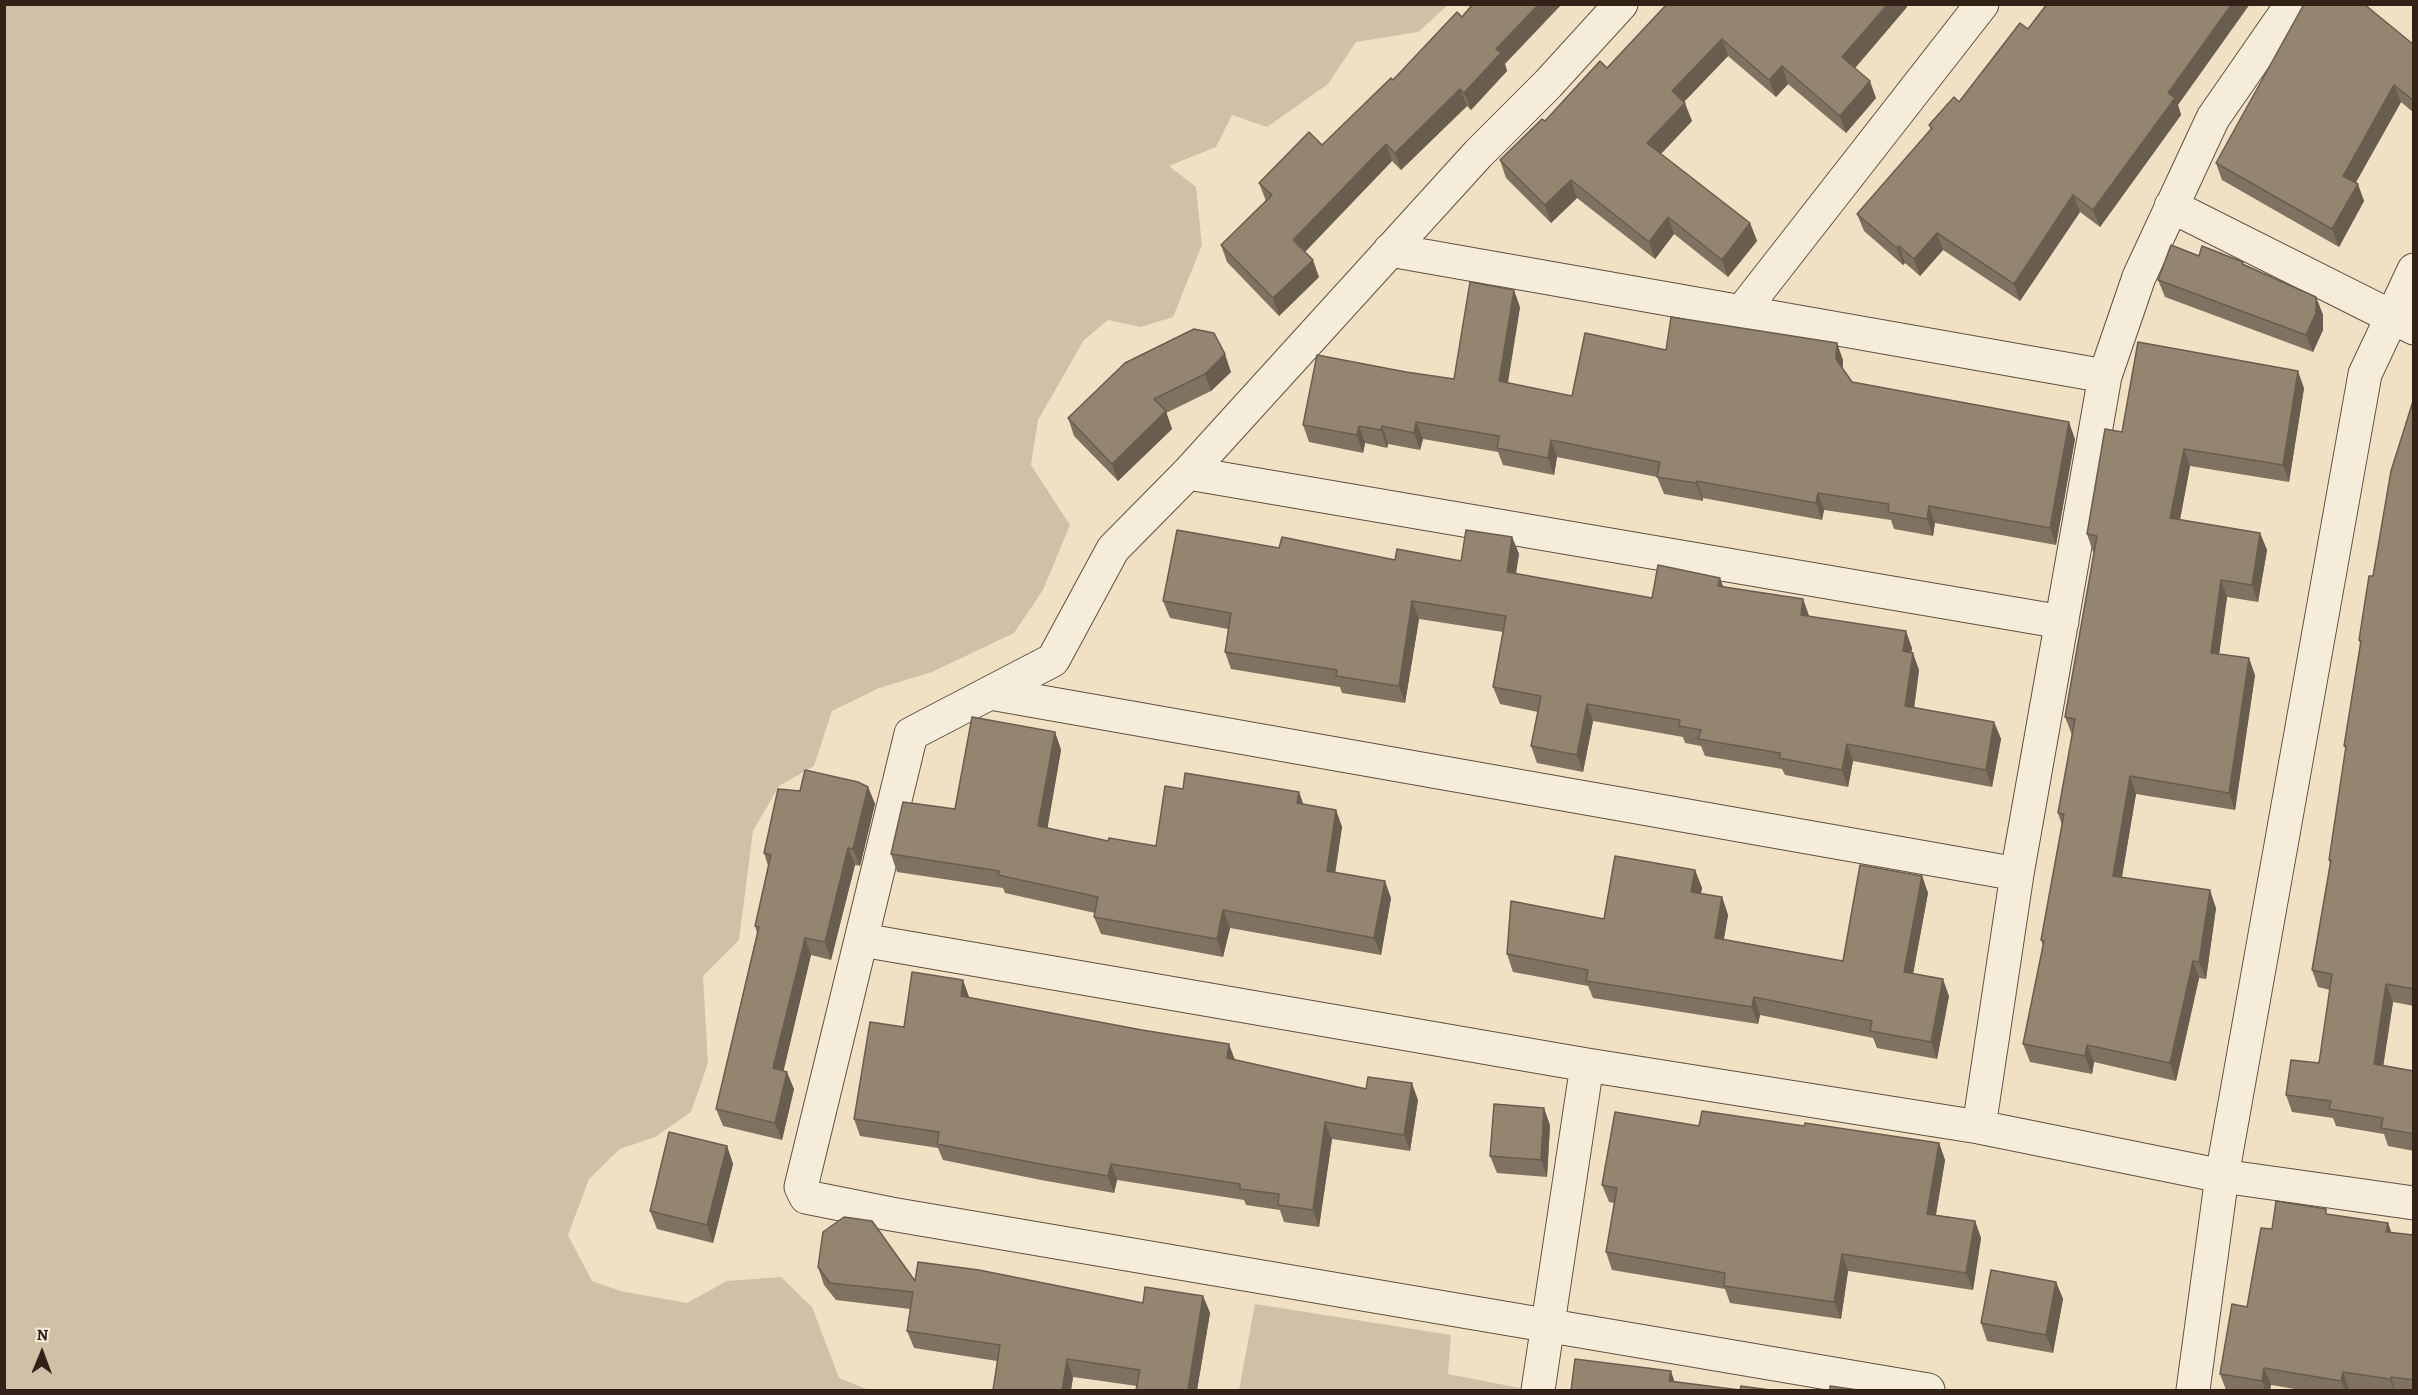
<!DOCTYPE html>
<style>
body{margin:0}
#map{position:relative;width:2418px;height:1395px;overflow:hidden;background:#f0e1c5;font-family:Alegreya,serif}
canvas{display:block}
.frame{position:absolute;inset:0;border:6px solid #312117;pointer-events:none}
.north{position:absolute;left:12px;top:1323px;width:60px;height:60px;-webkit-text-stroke:4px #f5ecd9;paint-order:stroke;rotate:1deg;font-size:16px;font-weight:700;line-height:24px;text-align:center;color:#312117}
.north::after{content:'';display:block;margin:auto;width:21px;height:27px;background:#312117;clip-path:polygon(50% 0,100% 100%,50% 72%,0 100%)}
</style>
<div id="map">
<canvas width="2418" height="1395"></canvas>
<div class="frame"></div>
<div class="north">N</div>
</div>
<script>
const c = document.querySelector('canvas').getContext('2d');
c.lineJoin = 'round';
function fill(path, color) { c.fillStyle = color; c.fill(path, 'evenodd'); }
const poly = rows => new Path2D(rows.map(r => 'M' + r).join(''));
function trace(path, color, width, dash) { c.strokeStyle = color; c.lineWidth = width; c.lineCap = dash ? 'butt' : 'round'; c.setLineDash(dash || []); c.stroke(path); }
const green = poly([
 [5,5,1448,5,1418,32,1356,42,1328,84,1267,127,1232,115,1216,147,1169,166,1196,187,1202,245,1173,317,1141,327,1108,320,1084,340,1038,420,1031,465,1070,525,1043,590,1014,633,932,672,879,688,832,711,814,766,779,786,753,831,739,940,703,976,708,1063,691,1112,655,1137,620,1149,589,1179,568,1235,592,1281,620,1291,687,1303,727,1281,781,1277,812,1307,839,1378,869,1390,5,1390],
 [1255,1304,1451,1335,1448,1374,1520,1388,1519,1390,1239,1390]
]);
const minor = poly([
 [1621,4,1548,84,1478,154,1188,473,1113,549,1053,660,911,734,801,1187,806,1197,891,1214,1928,1390],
 [2171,206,2414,328],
 [1390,250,2105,376],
 [1743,310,1982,4],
 [1188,473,2062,622],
 [990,693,2017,874],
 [862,940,1587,1065,1979,1127,2222,1176,2414,1203],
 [1979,1127,2017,874,2105,376,2139,277,2213,118,2292,4],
 [1538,1390,1587,1065]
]);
const tertiary = poly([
 [2193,1390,2222,1176,2365,374,2414,270]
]);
const wall = poly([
 [1667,4,1906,4,1907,7,1855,68,1876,98,1846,133,1788,84,1776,97,1728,56,1684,102,1692,121,1661,154,1750,223,1757,241,1728,277,1674,234,1655,259,1577,198,1551,223,1506,178,1500,160,1607,68],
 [2028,29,2178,105,2181,115,2100,227,2080,212,2020,301,1943,250,1920,276,1905,263,1903,265,1864,231,1857,214,1931,130,1929,125,1959,102],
 [2414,45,2414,113,2401,102,2356,182,2364,201,2339,247,2222,180,2216,163],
 [1505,64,1507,71,1471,110,1467,106,1401,170,1392,161,1305,252,1319,277,1279,316,1227,262,1221,245,1266,201,1259,183,1322,145,1393,80],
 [2199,256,2243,262,2244,264,2316,297,2323,315,2323,330,2313,352,2165,297,2158,280],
 [1520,307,1508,383,1572,396,1666,350,1843,360,1843,369,1852,382,2075,439,2056,545,1935,523,1933,536,1894,529,1891,520,1824,510,1822,520,1703,498,1703,501,1664,494,1657,477,1557,457,1554,475,1503,465,1498,452,1423,439,1420,450,1388,444,1387,448,1365,443,1363,453,1309,442,1303,425,1406,372,1454,379],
 [1125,363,1231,372,1211,391,1166,413,1172,429,1118,481,1074,436,1068,418],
 [2304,388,2289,482,2190,466,2180,520,2260,533,2267,550,2258,602,2227,597,2219,654,2255,675,2235,810,2136,794,2122,877,2216,908,2206,979,2199,978,2176,1081,2094,1062,2092,1074,2030,1062,2023,1044,2043,946,2041,940,2062,825,2058,813,2072,735,2065,717,2094,552,2093,552,2087,534,2122,432],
 [2414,398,2414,1006,2393,1002,2383,1065,2414,1071,2414,1151,2388,1146,2384,1134,2336,1126,2333,1118,2292,1112,2286,1095,2319,1063,2330,990,2318,987,2312,970,2330,864,2329,860,2346,750,2344,746,2360,644,2359,640],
 [1512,537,1519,554,1516,574,1652,598,1720,578,1723,587,1803,599,1809,616,1912,648,1911,653,1919,670,1914,708,1994,722,2001,739,1992,787,1853,761,1848,787,1785,775,1782,769,1705,756,1701,746,1685,743,1683,737,1593,721,1583,772,1537,763,1531,746,1538,712,1500,704,1493,687,1503,632,1419,619,1405,703,1342,693,1340,687,1231,669,1225,652,1228,629,1170,618,1163,601,1279,548,1395,560,1461,561],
 [1055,732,1061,750,1047,828,1108,841,1156,846,1183,789,1299,792,1303,804,1336,810,1342,827,1335,872,1391,898,1381,955,1230,928,1223,957,1101,934,1094,917,1095,913,1005,893,1003,888,897,872,891,854,955,809],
 [868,787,875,804,860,866,855,865,831,960,811,955,783,1071,794,1089,782,1140,723,1126,716,1109,757,933,755,926,768,866,764,853,800,791],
 [1695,870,1702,888,1701,894,1722,897,1728,915,1724,939,1843,961,1922,876,1928,893,1913,974,1949,996,1937,1059,1877,1048,1873,1038,1760,1015,1758,1024,1593,998,1588,986,1513,972,1507,954,1604,919],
 [963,980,969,998,1235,1060,1418,1100,1410,1151,1332,1139,1319,1227,1284,1222,1280,1210,1246,1205,1244,1200,1117,1180,1114,1193,1041,1180,943,1160,938,1148,860,1136,854,1119,904,1027],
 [1550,1125,1547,1177,1497,1173,1490,1156],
 [1699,1126,1804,1126,1939,1143,1945,1160,1936,1215,1975,1221,1981,1238,1973,1290,1848,1271,1841,1319,1730,1303,1725,1289,1612,1270,1606,1252,1614,1203,1609,1202,1602,1185],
 [727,1146,733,1164,713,1243,657,1229,650,1211],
 [2328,1214,2388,1223,2391,1232,2414,1235,2414,1390,2357,1390,2349,1389,2349,1390,2301,1390,2271,1385,2270,1390,2226,1390,2220,1374,2247,1307],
 [818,1267,915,1281,1143,1303,1203,1296,1210,1313,1197,1390,1136,1390,1137,1386,1073,1377,1071,1390,993,1390,997,1361,914,1348,907,1331,910,1309,836,1300,824,1285],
 [2056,1282,2063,1299,2053,1353,1987,1341,1981,1323]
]);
const shadedWall = poly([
 [1539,4,1562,4,1505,64,1507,71,1471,110,1464,93,1496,49],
 [1888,4,1906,4,1907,7,1849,75,1842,57],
 [2232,4,2250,4,2178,105,2181,115,2100,227,2093,210,2168,93],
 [1722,39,1728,56,1678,108,1672,91],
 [1782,66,1788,84,1776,97,1769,80],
 [1870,81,1876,98,1846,133,1840,116],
 [2394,85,2401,102,2350,193,2343,176],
 [1460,89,1467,106,1401,170,1395,153],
 [1685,103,1692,121,1654,161,1647,143],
 [1386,144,1392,161,1300,257,1293,240],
 [1571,180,1577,198,1551,223,1545,205],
 [2358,184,2364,201,2339,247,2332,229],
 [2073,195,2080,212,2020,301,2014,284],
 [1668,217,1674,234,1655,259,1649,242],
 [1750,223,1757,241,1728,277,1722,260],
 [1937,233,1943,250,1920,276,1914,259],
 [1899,246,1905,263,1903,265,1897,248],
 [1313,260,1319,277,1279,316,1273,298],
 [1514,290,1520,307,1505,398,1499,381],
 [2316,297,2323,315,2323,330,2313,352,2306,335],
 [1837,343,1843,360,1842,376,1836,359],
 [1225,354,1231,372,1211,391,1205,374],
 [2298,371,2304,388,2289,482,2283,465],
 [1166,411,1172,429,1118,481,1112,464],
 [1416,422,1423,439,1420,450,1414,433],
 [2069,422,2075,439,2056,545,2050,528],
 [1359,426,1365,443,1363,453,1357,435],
 [1382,426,1388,444,1387,448,1381,430],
 [1551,440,1557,457,1554,475,1548,458],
 [2184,449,2190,466,2177,535,2170,518],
 [1697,481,1703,498,1703,501,1696,483],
 [1818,493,1824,510,1822,520,1816,503],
 [1929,506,1935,523,1933,536,1927,519],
 [2260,533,2267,550,2258,602,2252,585],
 [1512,537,1519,554,1513,589,1507,572],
 [1720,578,1726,595,1718,586],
 [2221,580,2227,597,2217,670,2211,653],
 [1803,599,1809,616,1801,615],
 [1412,601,1419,619,1405,703,1399,686],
 [1906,631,1912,648,1909,669,1903,651],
 [1913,653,1919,670,1912,723,1905,706],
 [2249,658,2255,675,2235,810,2229,793],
 [1587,704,1593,721,1583,772,1577,755],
 [1994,722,2001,739,1992,787,1986,770],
 [1055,732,1061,750,1045,843,1038,826],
 [1847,744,1853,761,1848,787,1842,770],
 [2130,776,2136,794,2119,893,2113,876],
 [868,787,875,804,860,866,853,849],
 [1299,792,1305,809,1297,803],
 [1336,810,1342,827,1333,888,1327,871],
 [848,848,855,865,831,960,825,942],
 [1695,870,1702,888,1697,909,1691,892],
 [1922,876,1928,893,1910,990,1904,972],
 [1385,881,1391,898,1381,955,1374,938],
 [2210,890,2216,908,2206,979,2199,962],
 [1722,897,1728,915,1721,955,1715,938],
 [1223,910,1230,928,1223,957,1217,939],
 [805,938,811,955,780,1086,773,1068],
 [2193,961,2199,978,2176,1081,2170,1063],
 [1943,979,1949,996,1937,1059,1931,1042],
 [963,980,969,997,967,1013,961,996],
 [2386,984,2393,1002,2381,1081,2374,1064],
 [1754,997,1760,1015,1758,1024,1752,1007],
 [1229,1044,1235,1060,1227,1058],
 [2087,1045,2094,1062,2092,1074,2085,1056],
 [787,1072,794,1089,782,1140,775,1123],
 [1412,1083,1418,1100,1410,1151,1404,1135],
 [1544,1108,1550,1125,1547,1177,1541,1160],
 [1325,1122,1332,1139,1319,1227,1313,1210],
 [1939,1143,1945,1160,1933,1231,1927,1214],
 [727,1146,733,1164,713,1243,707,1225],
 [1111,1164,1117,1180,1114,1193,1108,1176],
 [1975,1221,1981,1238,1973,1290,1966,1273],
 [2388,1223,2394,1240,2386,1232],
 [1842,1254,1848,1271,1841,1319,1834,1302],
 [2056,1282,2063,1299,2053,1353,2046,1335],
 [1203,1296,1210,1313,1197,1390,1188,1390],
 [1067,1359,1073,1377,1071,1390,1062,1390],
 [2264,1368,2271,1385,2270,1390,2265,1390,2262,1381],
 [1671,1371,1677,1389,1669,1381],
 [2343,1372,2349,1389,2349,1390,2345,1390,2341,1381],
 [2391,1377,2395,1390,2394,1390,2390,1379]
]);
const building = poly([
 [1473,4,1539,4,1496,49,1501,53,1464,93,1460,89,1395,153,1386,144,1293,240,1313,260,1273,298,1221,245,1272,195,1259,183,1309,132,1322,145,1391,78,1393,80,1457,12,1462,17,1473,4],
 [1667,4,1888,4,1842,57,1870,81,1840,116,1782,66,1769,80,1722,39,1672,91,1685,103,1647,143,1750,223,1722,260,1668,217,1649,242,1571,180,1545,205,1500,160,1542,119,1545,121,1600,61,1607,68,1667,4],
 [2047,4,2232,4,2168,93,2175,98,2093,210,2073,195,2014,284,1937,233,1914,259,1899,246,1897,248,1857,214,1932,128,1929,125,1954,97,1959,102,2020,23,2028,29,2047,4],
 [2304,4,2364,4,2414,45,2414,101,2394,85,2343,176,2358,184,2332,229,2216,163,2304,4],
 [2171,245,2199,256,2202,246,2243,262,2242,264,2316,297,2316,313,2306,335,2158,280,2171,245],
 [1470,282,1514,290,1499,381,1572,396,1585,333,1666,350,1671,317,1837,343,1836,359,1852,382,2069,422,2050,528,1929,506,1927,519,1888,512,1889,504,1818,493,1816,503,1697,481,1696,483,1657,477,1660,462,1551,440,1548,458,1497,448,1499,436,1416,422,1414,433,1382,426,1381,430,1359,426,1357,435,1303,425,1317,355,1406,372,1454,379,1470,282],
 [1194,329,1214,333,1225,354,1205,374,1154,399,1166,411,1112,464,1068,418,1125,363,1194,329],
 [2138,342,2298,371,2283,465,2184,449,2170,518,2260,533,2252,585,2221,580,2211,653,2249,658,2229,793,2130,776,2113,876,2210,890,2199,962,2193,961,2170,1063,2087,1045,2085,1056,2023,1044,2044,941,2041,940,2064,814,2058,813,2075,719,2065,717,2097,536,2087,534,2105,429,2122,432,2138,342],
 [2414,398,2414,989,2386,984,2374,1064,2414,1071,2414,1134,2381,1128,2383,1118,2329,1109,2331,1101,2286,1095,2291,1060,2319,1063,2332,974,2312,970,2331,860,2329,860,2346,746,2344,746,2361,641,2359,640,2369,576,2373,576,2391,471,2414,398],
 [1177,530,1279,548,1282,537,1395,560,1397,549,1461,561,1466,530,1512,537,1507,572,1652,598,1658,565,1720,578,1718,586,1803,599,1801,615,1906,631,1903,651,1913,653,1905,706,1994,722,1986,770,1847,744,1842,770,1779,758,1780,753,1698,739,1701,730,1679,726,1680,720,1587,704,1577,755,1531,746,1541,696,1493,687,1506,616,1412,601,1399,686,1336,676,1337,670,1225,652,1231,613,1163,601,1177,530],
 [972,717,1055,732,1038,826,1108,841,1109,838,1156,846,1165,786,1183,789,1185,773,1299,792,1297,803,1336,810,1327,871,1385,881,1374,938,1223,910,1217,939,1094,917,1098,897,998,875,999,871,891,854,903,802,955,809,972,717],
 [805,770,858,782,868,787,853,849,848,848,825,942,805,938,773,1068,787,1072,775,1123,716,1109,759,927,755,926,771,855,764,853,778,789,800,791,805,770],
 [1615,856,1695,870,1691,892,1722,897,1715,938,1843,961,1860,865,1922,876,1904,972,1943,979,1931,1042,1870,1031,1872,1021,1754,997,1752,1007,1586,981,1588,970,1507,954,1511,901,1604,919,1615,856],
 [912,972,963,980,961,996,1142,1030,1229,1044,1227,1058,1366,1089,1368,1077,1412,1083,1404,1135,1325,1122,1313,1210,1278,1205,1279,1194,1240,1189,1240,1184,1111,1164,1108,1176,1035,1163,937,1144,939,1132,854,1119,870,1022,904,1027,912,972],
 [1494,1104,1544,1108,1541,1160,1490,1156,1494,1104],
 [1702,1111,1804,1126,1805,1123,1939,1143,1927,1214,1975,1221,1966,1273,1842,1254,1834,1302,1724,1286,1725,1273,1606,1252,1617,1188,1602,1185,1615,1112,1699,1126,1702,1111],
 [669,1132,727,1146,707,1225,650,1211,669,1132],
 [2276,1201,2326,1209,2326,1214,2388,1223,2386,1232,2414,1235,2414,1380,2391,1377,2390,1379,2343,1372,2341,1381,2264,1368,2262,1381,2220,1374,2232,1304,2247,1307,2261,1228,2272,1229,2276,1201],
 [844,1217,872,1221,915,1281,918,1262,979,1270,1143,1303,1145,1287,1203,1296,1188,1390,1136,1390,1140,1370,1067,1359,1062,1390,993,1390,1000,1345,907,1331,913,1292,830,1283,818,1267,823,1232,844,1217],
 [1991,1270,2056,1282,2046,1335,1981,1323,1991,1270],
 [1575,1359,1671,1371,1669,1381,1740,1390,1741,1386,1770,1390,1571,1390,1575,1359],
 [1830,1386,1858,1390,1830,1390,1830,1386]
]);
fill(green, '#d0c0a7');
trace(minor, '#615142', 35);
trace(tertiary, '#615142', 35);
trace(minor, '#f5ecd9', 33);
trace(tertiary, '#f5ecd9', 33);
fill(wall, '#7f7261');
fill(shadedWall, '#685d4f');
fill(building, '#948571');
trace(building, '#685d4f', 1.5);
</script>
